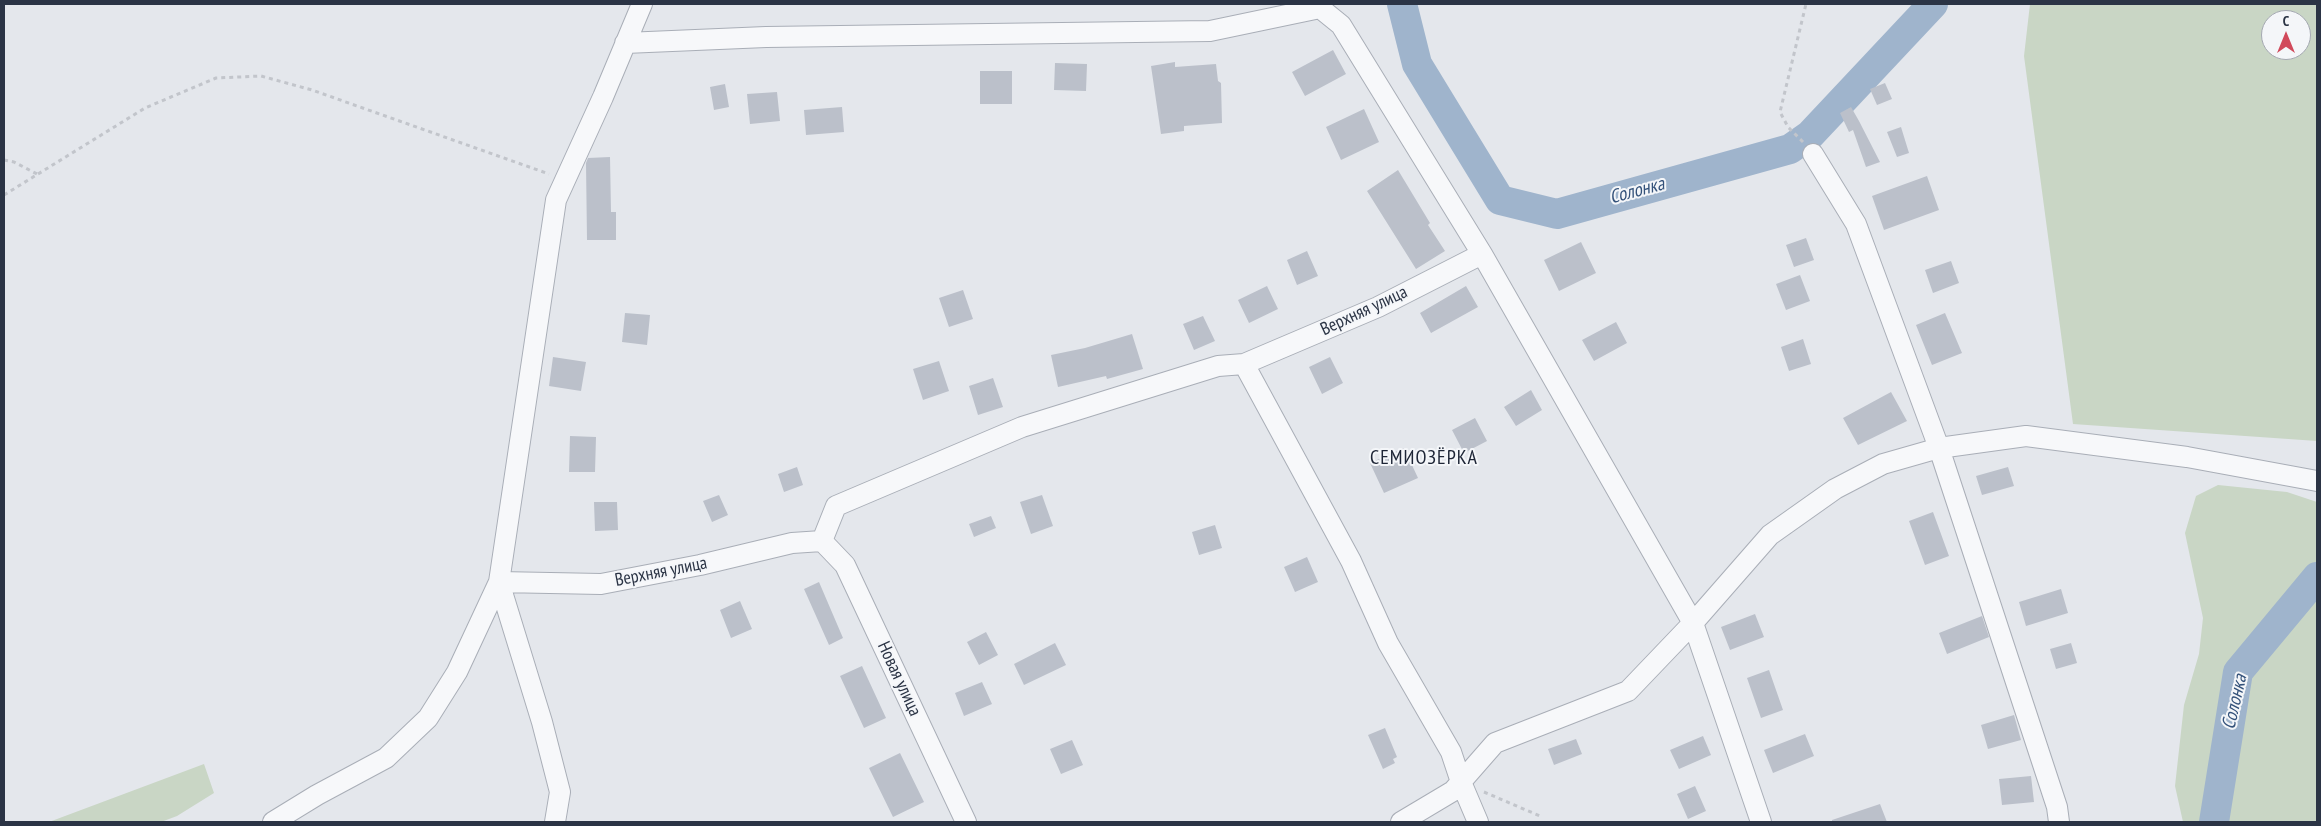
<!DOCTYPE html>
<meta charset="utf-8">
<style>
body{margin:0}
#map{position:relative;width:2321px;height:826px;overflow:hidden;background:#e4e7ec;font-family:"PT Sans Narrow",sans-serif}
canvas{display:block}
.frame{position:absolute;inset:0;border:5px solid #2b3445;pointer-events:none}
.north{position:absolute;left:2261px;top:10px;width:50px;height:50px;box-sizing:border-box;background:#f4f6f9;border:1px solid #a4a8b1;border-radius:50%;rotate:0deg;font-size:14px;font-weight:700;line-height:20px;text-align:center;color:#2b3445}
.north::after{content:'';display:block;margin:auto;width:18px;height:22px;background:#d1495b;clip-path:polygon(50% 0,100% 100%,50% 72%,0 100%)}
</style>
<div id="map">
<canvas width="2321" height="826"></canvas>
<div class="frame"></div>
<div class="north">С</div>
</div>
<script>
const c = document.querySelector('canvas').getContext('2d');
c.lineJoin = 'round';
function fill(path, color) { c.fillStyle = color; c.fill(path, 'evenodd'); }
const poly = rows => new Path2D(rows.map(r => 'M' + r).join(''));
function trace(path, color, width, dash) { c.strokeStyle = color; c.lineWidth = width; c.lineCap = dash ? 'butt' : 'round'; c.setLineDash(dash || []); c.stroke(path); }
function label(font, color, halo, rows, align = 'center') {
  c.font = font + ' "PT Sans Narrow",sans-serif'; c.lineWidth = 4; c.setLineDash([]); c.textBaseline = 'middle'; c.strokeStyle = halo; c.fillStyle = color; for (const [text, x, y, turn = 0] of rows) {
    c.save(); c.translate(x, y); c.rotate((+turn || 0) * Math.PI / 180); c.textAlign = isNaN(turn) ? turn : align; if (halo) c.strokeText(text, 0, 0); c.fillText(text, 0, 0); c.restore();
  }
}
const green = poly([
 [2030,4,2317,4,2317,441,2073,424,2024,56],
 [2271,20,2301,20,2301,50,2271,50],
 [2218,485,2287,492,2317,502,2317,822,2183,822,2175,786,2184,705,2199,654,2203,618,2185,533,2196,496],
 [204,764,214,793,177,816,161,822,49,822]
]);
const river = poly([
 [1402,4,1417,64,1500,200,1557,214,1790,149,1810,135,1933,4],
 [2214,822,2238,672,2317,577]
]);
const building = poly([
 [1333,50,1346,74,1305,96,1292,72],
 [1175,62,1175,67,1216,64,1218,81,1221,83,1222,123,1184,126,1184,131,1161,134,1151,66],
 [1055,63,1087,64,1086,91,1054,90],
 [980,71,1012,71,1012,104,980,104],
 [1885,83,1892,99,1877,105,1870,89],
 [725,84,729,107,714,110,710,87],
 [777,92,780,121,750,124,747,94],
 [842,107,844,132,806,135,804,110],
 [1851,107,1859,121,1880,162,1866,167,1853,130,1849,132,1840,113],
 [1364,109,1379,142,1341,160,1326,127],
 [1901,127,1909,153,1897,157,1887,132],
 [610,157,611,212,616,212,616,240,587,240,586,163,588,158],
 [1398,170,1430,223,1428,225,1445,251,1416,269,1367,191],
 [1927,176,1939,210,1884,230,1872,196],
 [1806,238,1814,260,1794,267,1786,245],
 [1581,242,1596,273,1559,291,1544,260],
 [1307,251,1318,276,1297,285,1287,260],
 [1951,261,1959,283,1933,293,1925,270],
 [1800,275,1810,301,1786,310,1776,284],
 [1267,286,1278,309,1249,323,1238,300],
 [1466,286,1478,307,1431,333,1420,313],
 [963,290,973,319,949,327,939,298],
 [625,313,650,315,647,345,622,342],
 [1945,313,1962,353,1932,365,1916,325],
 [1203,316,1215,341,1194,350,1183,324],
 [1616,322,1627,343,1594,361,1582,340],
 [1132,334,1143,369,1107,379,1106,376,1058,387,1051,355,1085,348],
 [1803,339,1811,364,1789,371,1781,347],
 [553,357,586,362,581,391,549,386],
 [1330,357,1343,383,1322,394,1309,367],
 [939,361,949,391,923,400,913,369],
 [993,378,1003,407,978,415,969,386],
 [1531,390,1542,410,1516,426,1504,407],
 [1891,392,1907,421,1858,445,1843,418],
 [1475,418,1487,441,1464,453,1452,430],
 [570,436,596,437,595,472,569,472],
 [1404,448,1418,478,1384,493,1370,463],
 [797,467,803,485,784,492,778,474],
 [2008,467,2014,486,1982,495,1976,476],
 [719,495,728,515,712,522,703,501],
 [1042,495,1053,526,1031,534,1020,502],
 [594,502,617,502,618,530,595,531],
 [1933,512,1949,556,1925,565,1909,521],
 [991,516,996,528,974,537,969,524],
 [1215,525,1222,548,1199,555,1192,532],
 [1307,557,1318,582,1295,592,1284,567],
 [819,582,843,638,829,645,804,589],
 [2061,589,2068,613,2026,626,2019,602],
 [740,601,752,629,731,638,720,610],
 [1755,614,1764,637,1730,650,1721,627],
 [1982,616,1989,637,1947,654,1939,633],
 [986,632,998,655,979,665,967,642],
 [1055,643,1066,665,1024,685,1014,664],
 [2071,643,2077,663,2056,669,2050,649],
 [862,666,886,718,864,728,840,676],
 [1769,670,1783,710,1761,718,1747,678],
 [982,682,992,704,964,716,955,693],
 [2014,715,2021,740,1988,749,1981,725],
 [1385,728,1397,757,1393,759,1395,763,1383,769,1368,735],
 [1805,734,1814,756,1773,773,1764,750],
 [1703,736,1711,755,1679,769,1670,750],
 [1576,739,1582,754,1554,765,1548,749],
 [1072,740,1083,765,1061,774,1050,749],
 [900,753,924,802,893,817,869,768],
 [2031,776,2034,802,2002,805,1999,779],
 [1695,786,1706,811,1688,819,1677,794],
 [1880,804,1887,822,1832,822,1832,820]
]);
const path = poly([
 [1803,142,1788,127,1780,112,1806,4],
 [4,160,14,162,39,175],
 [4,195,145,108,216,78,261,76,312,90,549,174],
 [1484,792,1540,816]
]);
const minor = poly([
 [1318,4,1320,8,1341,25,1482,254,1693,623,1761,822],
 [625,43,766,37,1210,31,1320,8],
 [1813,154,1856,224,1939,448,2057,807,2059,822],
 [1244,364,1351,561,1388,643,1451,752,1461,782,1478,822],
 [822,541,836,506,1022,427,1218,366,1244,364,1378,307,1482,254],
 [822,541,845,565,966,822],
 [273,822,317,795,386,758,428,718,457,672,499,582,556,200,603,97,642,4],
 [555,822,560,792,542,722,499,582,601,584,700,565,792,543,822,541],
 [1401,822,1453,791,1495,743,1628,691,1693,623,1770,535,1835,489,1883,464,1939,448,2026,436,2187,457,2317,481]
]);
const streetNames = [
 ["Верхняя улица",1364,311,-25],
 ["Верхняя улица",661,572,-11],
 ["Новая улица",899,679,65]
];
const waterNames = [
 ["Солонка",1637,191,-15],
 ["Солонка",2235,702,-77]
];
const quarterNames = [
 ["СЕМИОЗЁРКА",1424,458]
];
fill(green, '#c9d6c5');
trace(river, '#9fb4cc', 30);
fill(building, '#bbc0ca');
trace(minor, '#a9aeb7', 22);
trace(path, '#c2c5cb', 3, [4, 4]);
trace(minor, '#f7f8fa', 20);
label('18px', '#2b3445', '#f4f6f9', streetNames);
label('italic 19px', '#34527a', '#f4f6f9', waterNames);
c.letterSpacing = '1px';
label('20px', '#1d2536', '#f4f6f9', quarterNames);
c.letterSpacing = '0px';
</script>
